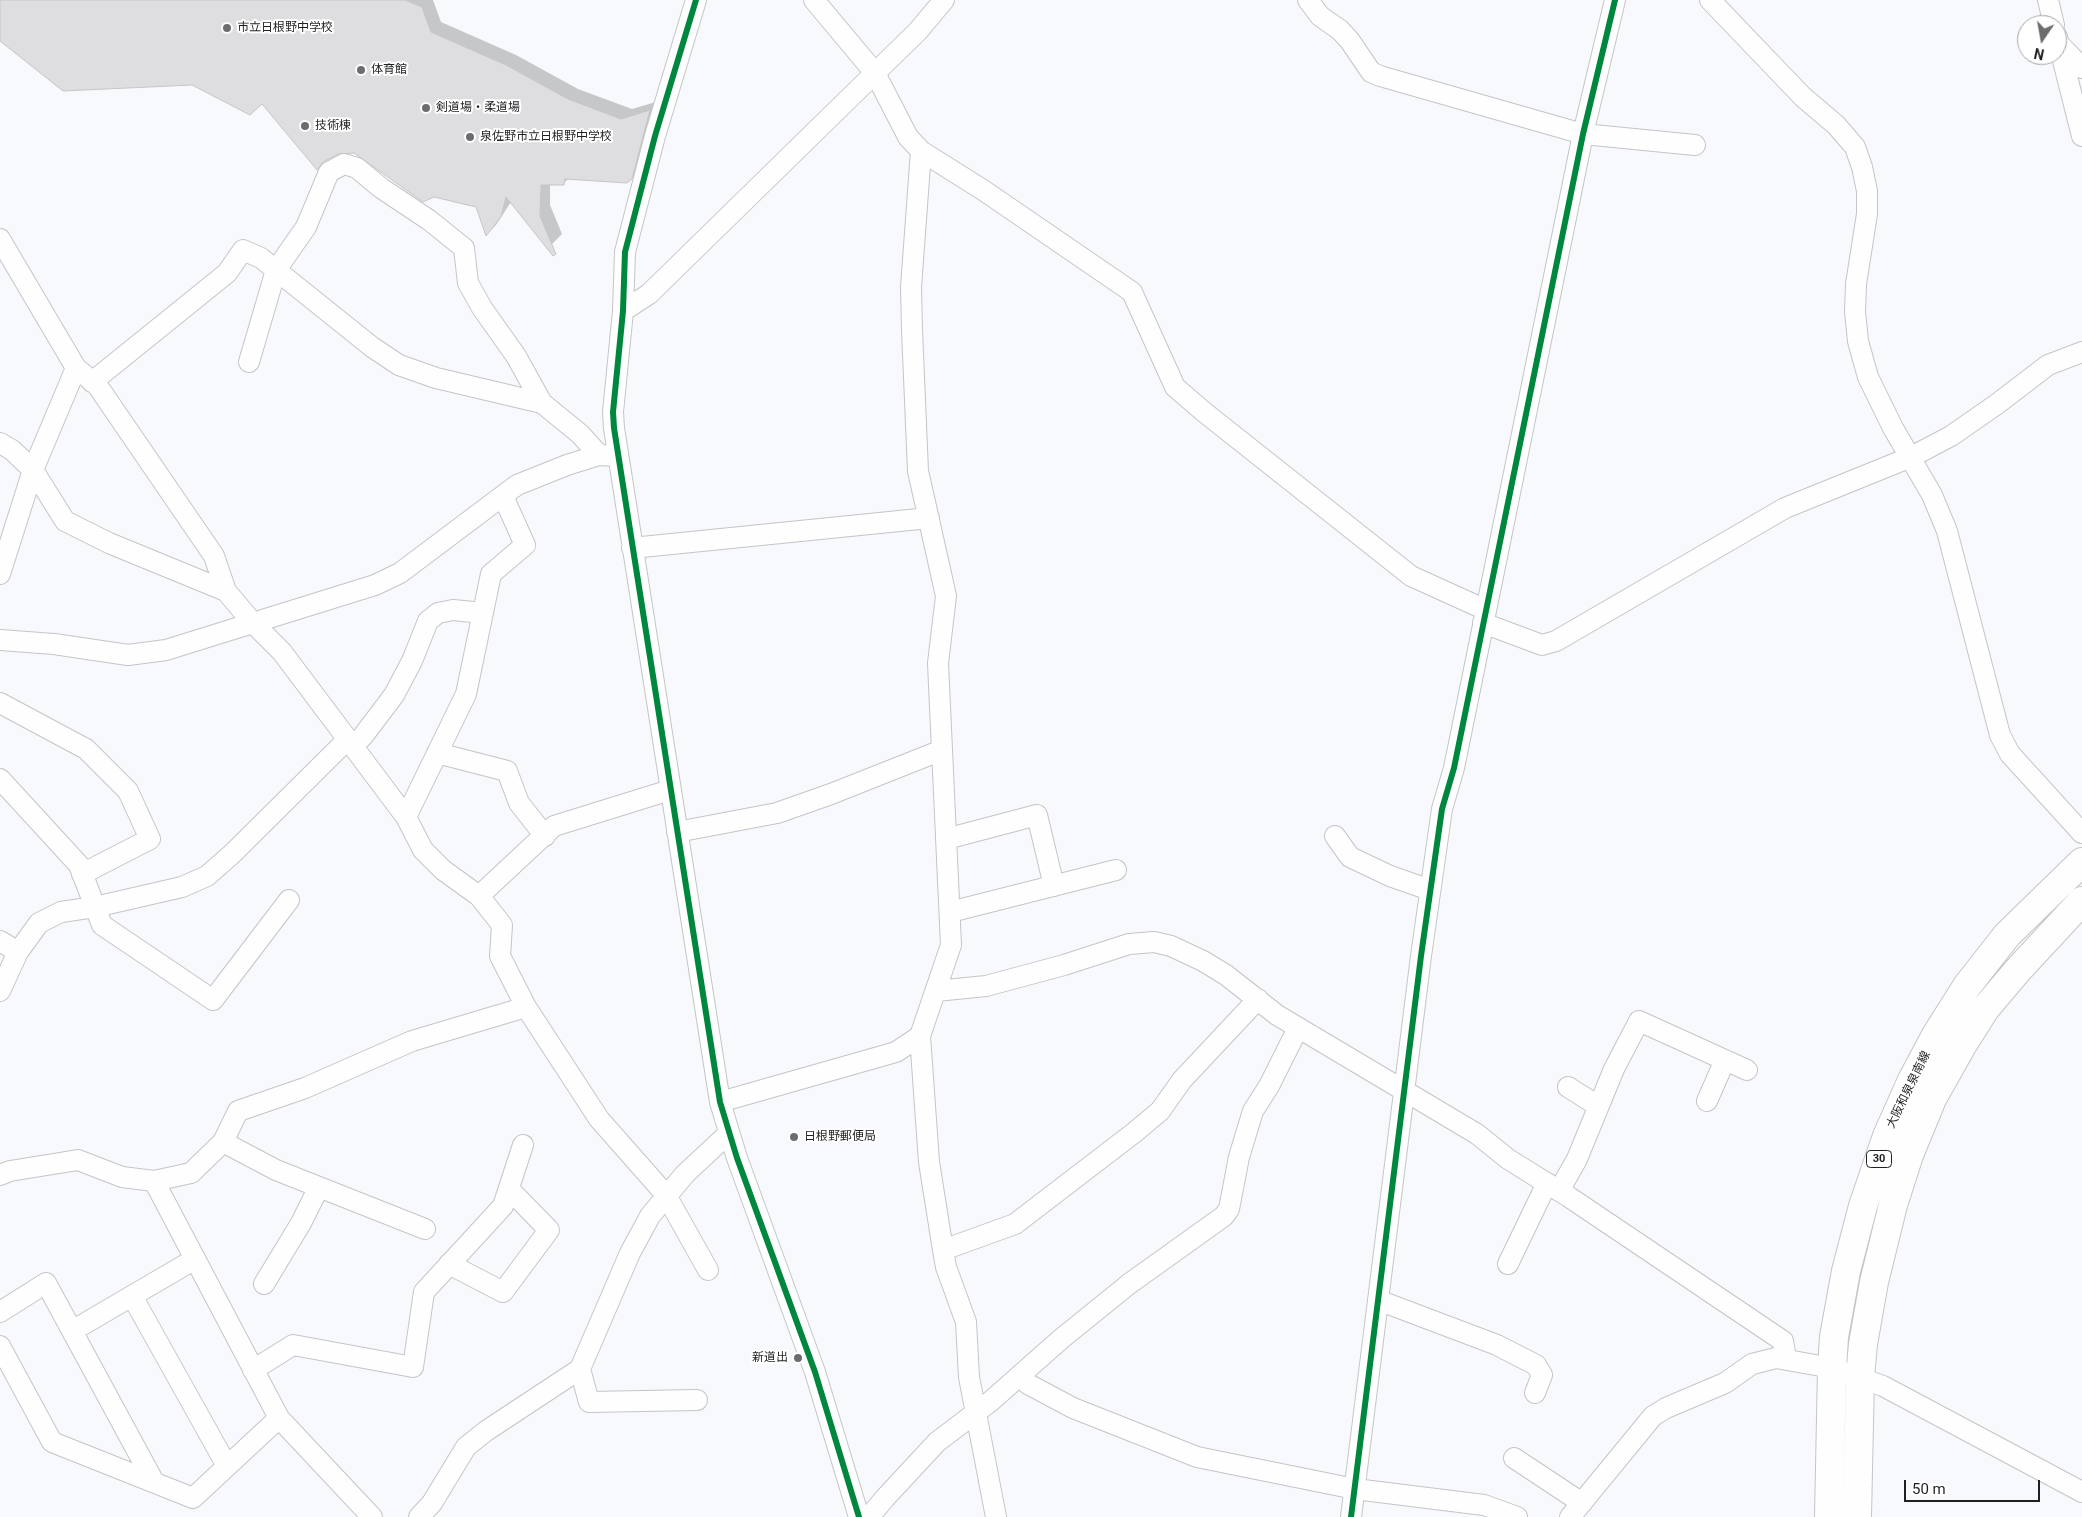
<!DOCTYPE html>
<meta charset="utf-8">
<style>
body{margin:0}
#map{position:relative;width:2082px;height:1517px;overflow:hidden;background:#f7f9fc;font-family:Roboto,sans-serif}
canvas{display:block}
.north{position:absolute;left:2017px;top:15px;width:50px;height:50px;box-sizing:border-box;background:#fff;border:1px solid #a5a6a7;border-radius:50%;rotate:192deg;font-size:14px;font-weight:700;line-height:20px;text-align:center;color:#1f2022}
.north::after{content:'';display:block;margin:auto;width:18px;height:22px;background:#6b6c6e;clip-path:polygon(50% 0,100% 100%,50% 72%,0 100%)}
.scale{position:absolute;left:1904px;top:1480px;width:136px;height:22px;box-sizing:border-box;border:2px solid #1f2022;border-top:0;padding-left:6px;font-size:15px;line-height:18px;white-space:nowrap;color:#1f2022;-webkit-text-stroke:4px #fff;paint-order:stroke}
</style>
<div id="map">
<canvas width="2082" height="1517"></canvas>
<div class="north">N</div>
<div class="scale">50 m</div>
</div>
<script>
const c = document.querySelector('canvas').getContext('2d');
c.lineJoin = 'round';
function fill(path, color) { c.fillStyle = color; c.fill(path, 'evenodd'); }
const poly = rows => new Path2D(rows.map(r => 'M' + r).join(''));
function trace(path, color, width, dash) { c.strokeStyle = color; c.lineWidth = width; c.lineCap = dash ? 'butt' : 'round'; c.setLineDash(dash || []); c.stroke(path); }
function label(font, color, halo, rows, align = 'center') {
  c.font = font + ' Roboto,"Noto Sans JP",sans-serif'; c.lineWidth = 4; c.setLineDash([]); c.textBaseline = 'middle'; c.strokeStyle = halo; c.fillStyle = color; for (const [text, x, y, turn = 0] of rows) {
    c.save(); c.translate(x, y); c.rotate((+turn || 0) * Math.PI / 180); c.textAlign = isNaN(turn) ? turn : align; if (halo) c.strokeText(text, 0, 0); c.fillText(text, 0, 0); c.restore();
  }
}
const shadow = poly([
 [0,0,433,0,441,22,516,55,578,89,632,109,659,101,641,168,631,178,569,178,563,184,550,184,550,205,562,234,552,244,545,244,511,202,496,225,487,234,477,206,355,151,338,152,327,158,317,168,262,103,193,84,0,39]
]);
const building = poly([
 [0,0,405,0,422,7,431,32,506,65,568,99,621,119,650,110,632,179,627,183,565,179,564,185,541,185,540,216,556,254,553,256,506,197,501,217,486,236,476,207,434,197,423,202,354,153,338,154,323,162,317,170,262,104,250,115,192,85,63,91,0,41,0,0]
]);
const street = poly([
 [696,0,655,136,625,252,623,311,613,412,614,428,720,1102,737,1158,815,1372,859,1517],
 [814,0,875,73,908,137,921,151,983,190,1132,292,1175,387,1204,412,1411,576,1486,610],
 [1308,0,1320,16,1340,30,1350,41,1371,72,1380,76,1583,134,1695,145],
 [1710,0,1803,97,1836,125,1855,147,1862,167,1867,191,1867,214,1856,284,1855,312,1858,341,1868,377,1893,428,1932,495,1947,531,2000,735,2010,754,2082,833],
 [2048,0,2054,25],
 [2057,37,2082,136],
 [2059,44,2082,68],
 [921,151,911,287,912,330,918,471,946,596,938,663,951,945,920,1036,929,1162,943,1250,946,1267,966,1322,969,1377,996,1517],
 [0,239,76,368,33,470,0,574],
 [623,311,649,294,918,31,944,0],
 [249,362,276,270,306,227,329,172,344,164,357,168,381,188,429,220,464,248,468,283,482,308,516,356,542,403],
 [76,368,97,385,214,556,226,591,252,622,282,652,406,817,423,850,443,870,479,896,502,925,500,956,526,1007],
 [92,382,227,273,243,250,261,258,372,347,399,365,436,378,542,403,580,434,599,455],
 [0,443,12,450,33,470,65,521,109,543,226,591],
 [632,548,929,518],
 [1483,623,1542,645,1556,641,1785,508,1911,457,1951,436,1997,404,2048,365,2082,352],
 [0,640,54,644,128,655,166,650,375,585,400,573,517,485,567,465,599,455,617,456],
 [0,703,86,749,128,791,150,839,82,874],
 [353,746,363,736,394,695,412,661,428,621,438,613,453,610,483,613],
 [437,753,507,771,519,803,545,836],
 [0,779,79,865,102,925,213,1000,289,900],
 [406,817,466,694,491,574,525,545,503,496],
 [677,832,777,813,831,794,942,750],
 [1335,836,1350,857,1390,876,1430,890],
 [946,839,1037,815,1054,886],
 [479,896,554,826,670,790],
 [950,912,1116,870],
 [0,941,18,952],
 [0,991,18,952,39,923,61,912,95,907,182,887,207,876,232,854,347,740],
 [936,991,986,986,1064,965,1129,944,1154,942,1171,946,1203,961,1226,975,1277,1015,1477,1134,1508,1159,1569,1197,1783,1341,1786,1359],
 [1568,1087,1598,1106],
 [1707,1101,1725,1060],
 [720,1102,896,1052,920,1036],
 [223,1142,276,1170,425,1229],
 [0,1175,10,1171,78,1160,122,1177,154,1181,191,1173,223,1142,238,1111,305,1088,412,1041,526,1007,599,1119,666,1195,708,1270],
 [154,1181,279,1418,372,1517],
 [1559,1191,1577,1159,1614,1069,1639,1021,1747,1070],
 [943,1250,1015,1224,1135,1132,1160,1111,1182,1080,1258,999],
 [449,1264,503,1292,549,1230,509,1189],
 [1508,1264,1547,1183],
 [264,1284,301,1223,319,1187],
 [132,1296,227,1466],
 [1378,1300,1497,1345,1536,1365,1542,1375,1535,1393],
 [0,1312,46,1283,154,1482],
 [72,1331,195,1259],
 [0,1346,52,1442,193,1498,279,1418],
 [580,1369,630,1253,650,1216,685,1174,729,1133],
 [253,1370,293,1345,413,1367,424,1292,503,1206,523,1145],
 [1020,1376,1028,1384,1073,1408,1197,1457,1355,1489,1484,1505,1517,1517],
 [1514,1458,1582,1503],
 [419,1517,432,1503,466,1447,486,1431,580,1369,589,1402,697,1400],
 [869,1517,885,1498,937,1442,991,1401,1061,1339,1129,1284,1224,1216,1229,1209,1239,1157,1253,1111,1269,1086,1298,1028],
 [1351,1517,1421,956,1442,809,1454,768,1583,134,1615,0],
 [1570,1517,1653,1416,1666,1408,1725,1383,1752,1364,1776,1358,1832,1368,1883,1386,2082,1492]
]);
const primary = poly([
 [1829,1517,1832,1368,1834,1337,1846,1271,1863,1206,1887,1136,1912,1080,1936,1035,1967,986,2007,935,2082,862],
 [1857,1517,1860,1377,1863,1344,1874,1282,1893,1205,1909,1155,1932,1099,1963,1044,1985,1009,2018,970,2082,901]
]);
const cycleway = poly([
 [696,0,655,136,625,252,623,311,613,412,614,428,720,1102,737,1158,815,1372,859,1517],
 [1351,1517,1421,956,1442,809,1454,768,1583,134,1615,0]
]);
const markers = [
 [227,28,5,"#6b6c6e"],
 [361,70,5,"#6b6c6e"],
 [426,108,5,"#6b6c6e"],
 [305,126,5,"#6b6c6e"],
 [470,137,5,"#6b6c6e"],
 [794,1137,5,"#6b6c6e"],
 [798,1358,5,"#6b6c6e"]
];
const shields = [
 [1879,1159,25]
];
const shieldNames = [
 ["30",1879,1159]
];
const poiNames = [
 ["市立日根野中学校",237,28],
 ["体育館",371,70],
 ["剣道場・柔道場",436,108],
 ["技術棟",315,126],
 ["泉佐野市立日根野中学校",480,137],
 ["日根野郵便局",804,1137],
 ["新道出",788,1358,"right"]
];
const streetNames = [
 ["大阪和泉泉南線",1909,1090,-64]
];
fill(shadow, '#0003');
fill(building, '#dedee0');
trace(building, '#c5c5c7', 1);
trace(street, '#c4c5c8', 22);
trace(primary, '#c4c5c8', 30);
trace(street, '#fefeff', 20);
trace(primary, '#fefeff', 28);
trace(cycleway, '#00873e', 6);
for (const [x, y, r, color] of markers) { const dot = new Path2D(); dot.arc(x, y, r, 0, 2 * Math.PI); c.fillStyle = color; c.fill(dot); trace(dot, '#fff', 2); }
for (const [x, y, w] of shields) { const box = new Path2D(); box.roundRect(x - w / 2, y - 8.5, w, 17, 4); c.fillStyle = '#fff'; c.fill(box); trace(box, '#1f2022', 1); }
label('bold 11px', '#1f2022', null, shieldNames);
label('12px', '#1f2022', '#fff', poiNames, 'left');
label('12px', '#1f2022', '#fff', streetNames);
</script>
